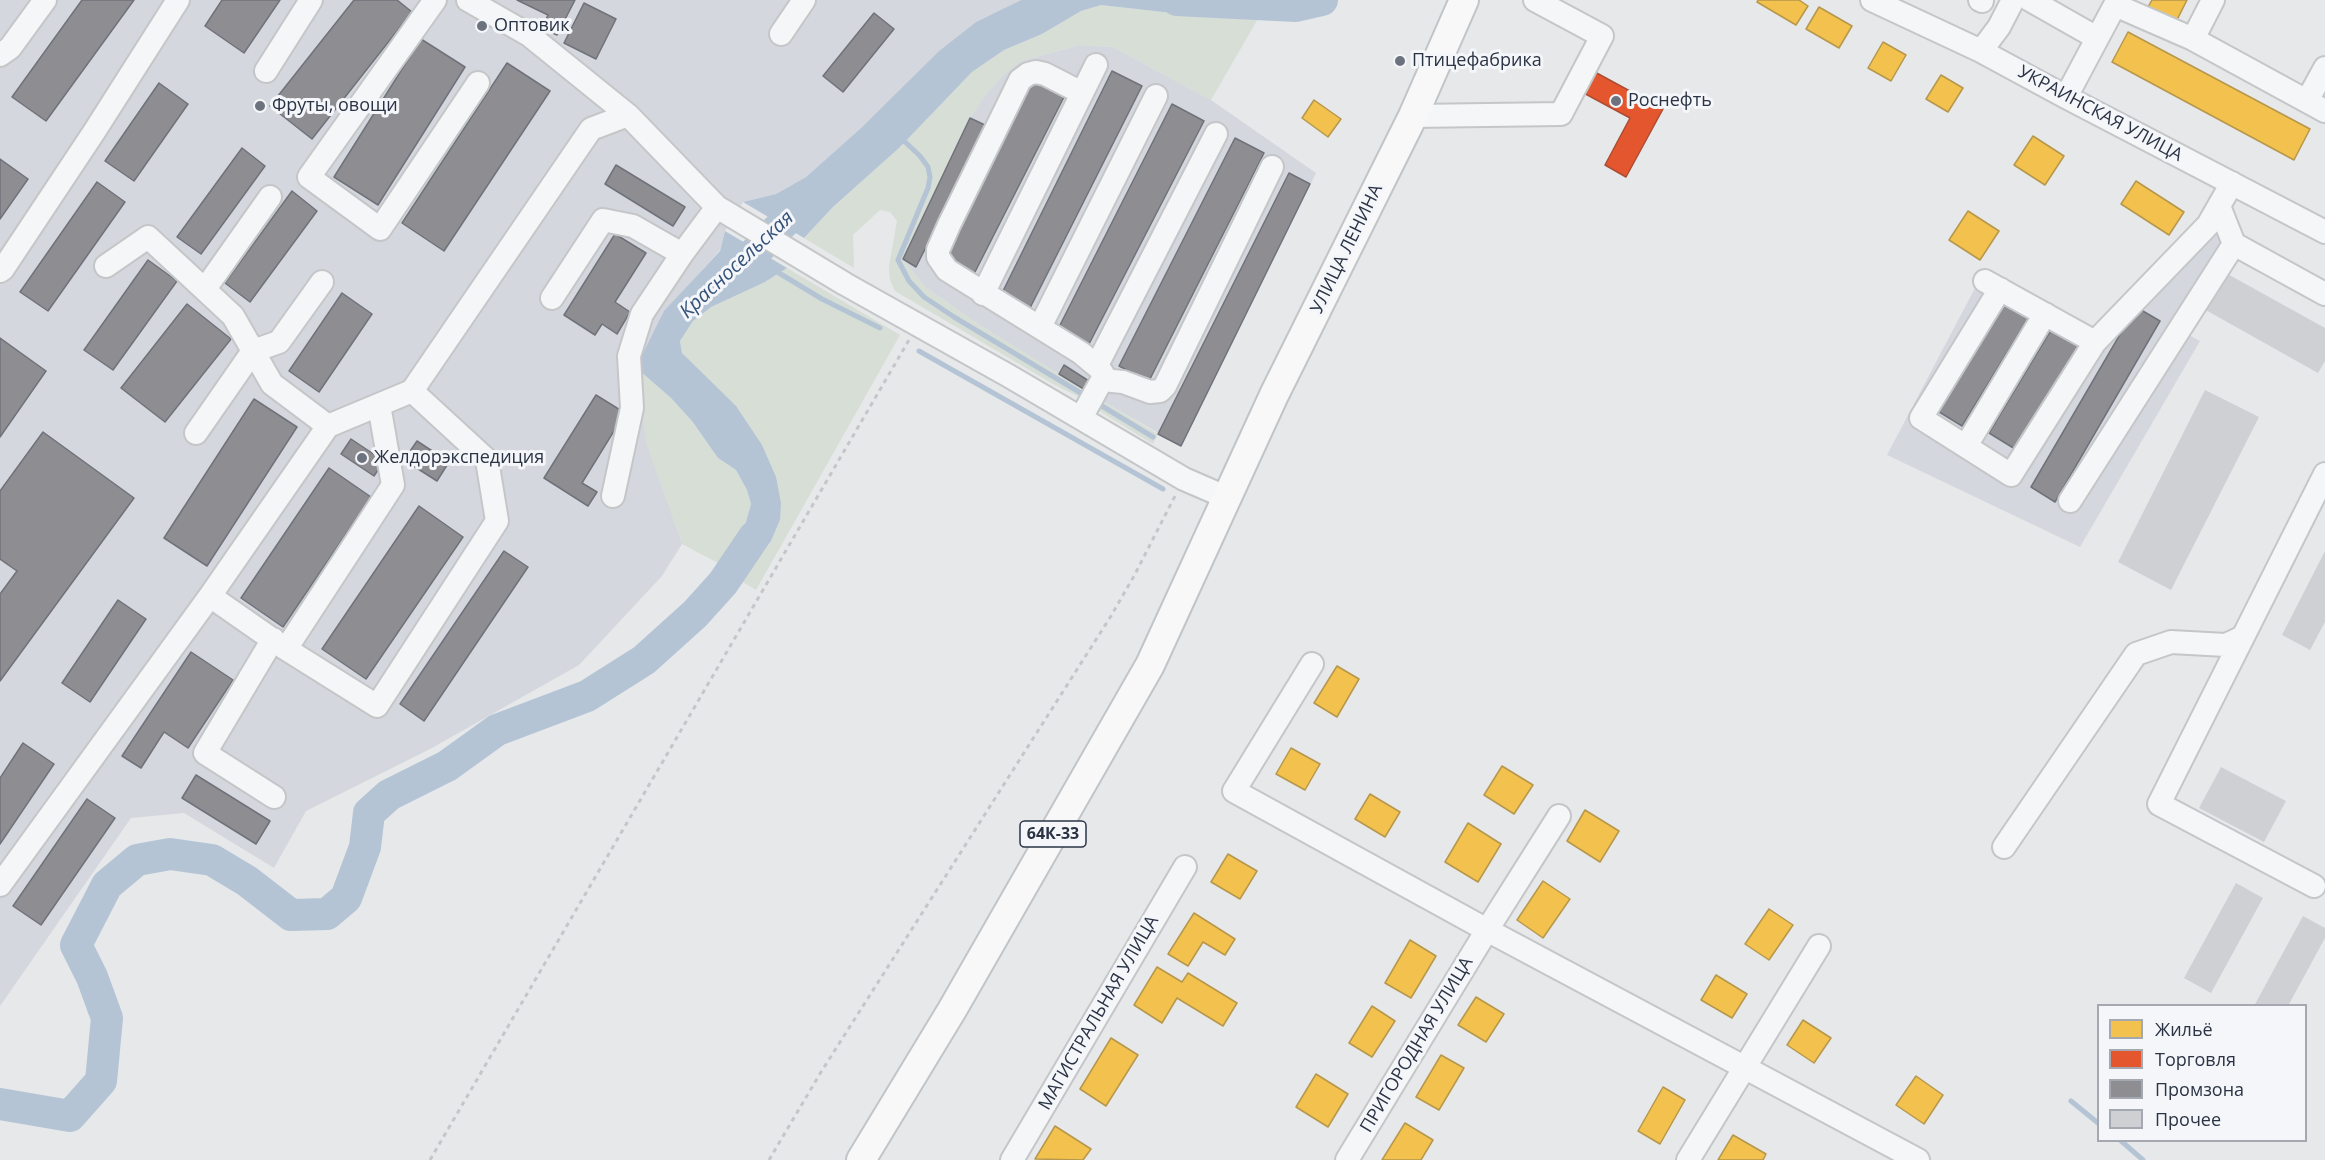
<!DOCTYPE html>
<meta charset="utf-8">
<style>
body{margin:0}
#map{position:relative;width:2325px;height:1160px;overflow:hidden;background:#e6e8ea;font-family:"Open Sans",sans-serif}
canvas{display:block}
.legend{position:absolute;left:2097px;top:1004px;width:210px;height:138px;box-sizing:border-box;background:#f4f6f9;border:2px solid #a4a8b1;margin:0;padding:8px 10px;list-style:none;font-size:18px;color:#2b3445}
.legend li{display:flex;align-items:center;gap:12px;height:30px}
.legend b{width:30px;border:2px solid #a4a8b1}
</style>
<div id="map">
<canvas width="2325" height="1160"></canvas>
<ul class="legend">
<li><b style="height:16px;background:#f2c14e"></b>Жильё</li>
<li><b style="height:16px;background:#e4572e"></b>Торговля</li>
<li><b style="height:16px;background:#8d8d92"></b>Промзона</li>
<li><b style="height:16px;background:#ced0d3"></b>Прочее</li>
</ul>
</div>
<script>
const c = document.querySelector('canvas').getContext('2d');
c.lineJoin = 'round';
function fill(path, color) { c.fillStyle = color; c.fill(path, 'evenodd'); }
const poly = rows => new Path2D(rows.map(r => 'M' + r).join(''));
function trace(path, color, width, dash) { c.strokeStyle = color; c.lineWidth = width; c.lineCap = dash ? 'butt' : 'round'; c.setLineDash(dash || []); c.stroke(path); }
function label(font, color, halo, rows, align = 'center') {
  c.font = font + ' "Open Sans",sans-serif'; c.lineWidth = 6; c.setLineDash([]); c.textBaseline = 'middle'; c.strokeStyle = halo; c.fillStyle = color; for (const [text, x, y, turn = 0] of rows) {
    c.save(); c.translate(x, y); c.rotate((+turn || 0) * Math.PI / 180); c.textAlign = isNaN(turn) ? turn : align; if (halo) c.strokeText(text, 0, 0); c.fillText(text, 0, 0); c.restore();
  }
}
const built = poly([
 [0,0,1021,0,976,22,939,51,861,128,806,177,776,194,743,202,725,231,720,250,664,312,642,355,640,371,672,514,682,544,662,576,579,665,430,749,306,811,274,868,184,813,131,818,0,1006],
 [1079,45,1113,47,1211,100,1316,173,1181,446,1099,399,978,324,925,287,903,259,970,118,986,94,1003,75,1021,61],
 [2207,207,2234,221,2180,330,2200,341,2080,547,1887,455,1983,273,2091,335]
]);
const green = poly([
 [1101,5,1190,15,1259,17,1211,100,1113,47,1079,45,1021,61,1003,75,986,94,970,118,903,259,925,287,978,324,1087,391,1081,398,1055,385,895,291,890,280,889,266,897,221,890,212,880,210,853,235,854,268,804,238,833,207,899,148,972,72,1004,50,1042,34,1081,11],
 [787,268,900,335,756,590,741,581,771,541,780,520,706,378,682,353,680,341,693,321,711,306,765,282],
 [640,371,671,398,692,421,718,458,736,470,747,490,751,504,746,522,720,564,682,544,646,443,637,380],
 [1099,399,1158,434,1153,444,1101,412,1098,407]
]);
const water = poly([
 [1021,0,1258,0,1259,17,1190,15,1101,5,1081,11,1042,34,1004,50,972,72,899,148,833,207,804,238,743,202,776,194,806,177,861,128,939,51,976,22],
 [725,231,787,268,765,282,711,307,693,321,680,341,682,353,736,406,762,445,776,477,781,503,780,520,771,541,741,581,720,564,746,522,751,504,747,490,736,470,718,458,692,421,671,398,640,371,642,355,664,311,720,251]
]);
const homes = poly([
 [1758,0,1799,0,1808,6,1796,25,1757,2,1758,0],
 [2152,0,2187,0,2176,22,2148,7,2152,0],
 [1819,7,1852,26,1839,48,1806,29,1819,7],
 [2128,32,2310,129,2294,160,2112,62,2128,32],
 [1883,42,1906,55,1891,81,1868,68,1883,42],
 [1941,75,1963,88,1948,112,1926,99,1941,75],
 [1314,100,1341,119,1328,137,1302,118,1314,100],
 [2033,136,2064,156,2045,185,2014,165,2033,136],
 [2136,181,2184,212,2169,235,2121,204,2136,181],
 [1968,211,1999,231,1980,260,1949,240,1968,211],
 [1337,666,1359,679,1337,717,1314,703,1337,666],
 [1291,748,1320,764,1305,790,1276,774,1291,748],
 [1502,766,1533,785,1514,814,1484,795,1502,766],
 [1370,794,1400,812,1385,837,1355,819,1370,794],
 [1585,810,1619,831,1600,862,1567,841,1585,810],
 [1468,823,1501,844,1478,882,1445,862,1468,823],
 [1228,854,1257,871,1240,899,1211,882,1228,854],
 [1543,881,1570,899,1543,938,1517,920,1543,881],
 [1769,909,1793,925,1769,960,1745,944,1769,909],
 [1194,913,1235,939,1225,955,1203,942,1188,966,1168,954,1194,913],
 [1410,940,1436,956,1411,998,1385,983,1410,940],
 [1157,967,1182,982,1188,973,1237,1003,1223,1026,1177,998,1162,1023,1134,1005,1157,967],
 [1716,975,1747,994,1732,1018,1701,1000,1716,975],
 [1476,997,1504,1014,1486,1042,1458,1025,1476,997],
 [1372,1006,1395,1021,1372,1057,1349,1043,1372,1006],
 [1803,1020,1831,1038,1814,1063,1787,1045,1803,1020],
 [1111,1038,1138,1055,1106,1106,1080,1089,1111,1038],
 [1441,1055,1464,1068,1439,1110,1416,1097,1441,1055],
 [1316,1074,1348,1094,1328,1127,1296,1107,1316,1074],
 [1916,1076,1943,1095,1924,1124,1896,1105,1916,1076],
 [1663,1087,1685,1100,1660,1144,1638,1131,1663,1087],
 [1405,1123,1433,1140,1421,1160,1382,1160,1405,1123],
 [1055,1126,1091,1149,1083,1160,1035,1159,1055,1126],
 [1733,1135,1766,1154,1763,1160,1718,1160,1733,1135]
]);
const shops = poly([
 [1593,71,1663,109,1626,177,1605,165,1630,118,1580,91,1593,71]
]);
const industry = poly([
 [82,0,134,0,46,121,12,97,82,0],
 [222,0,280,0,244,53,205,26,222,0],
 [354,0,397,0,412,12,312,139,270,106,354,0],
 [517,0,575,0,557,35,542,28,548,15,517,0],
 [584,3,616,19,596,59,564,43,584,3],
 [874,13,894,29,843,92,823,76,874,13],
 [421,39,465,67,378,205,334,177,421,39],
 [507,63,550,91,444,251,402,223,507,63],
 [1112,71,1142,86,1030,308,1002,293,1112,71],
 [1032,80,1065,95,974,274,946,259,1032,80],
 [159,83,188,104,134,181,105,161,159,83],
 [1172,104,1204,121,1088,346,1058,329,1172,104],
 [970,118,987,126,916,267,903,259,970,118],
 [1235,138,1264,153,1149,381,1119,366,1235,138],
 [242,148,265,166,201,254,177,237,242,148],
 [0,159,28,179,0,219,0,159],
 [616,165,685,207,673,226,605,184,616,165],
 [1289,173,1310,184,1181,446,1158,434,1289,173],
 [97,182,125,202,48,311,20,292,97,182],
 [292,191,317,211,250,302,225,283,292,191],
 [615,234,646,253,615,302,630,312,617,334,602,324,595,335,564,315,615,234],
 [148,260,177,281,113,370,84,350,148,260],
 [342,293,372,314,319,392,289,371,342,293],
 [2003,300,2029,317,1962,426,1936,410,2003,300],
 [187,304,231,339,165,422,121,388,187,304],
 [2136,307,2160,321,2055,502,2031,487,2136,307],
 [2054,325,2081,341,2015,449,1989,433,2054,325],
 [0,338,46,371,0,437,0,338],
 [1064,365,1092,383,1087,391,1059,374,1064,365],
 [596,395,625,413,582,483,597,492,588,506,544,478,596,395],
 [254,399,297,427,207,566,164,538,254,399],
 [43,432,134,498,0,681,0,594,17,571,0,559,0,491,43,432],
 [351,439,384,461,374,476,341,454,351,439],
 [417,441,449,462,437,481,404,460,417,441],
 [329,468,371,497,283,627,241,598,329,468],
 [419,506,463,537,366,679,322,649,419,506],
 [504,551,528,567,424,721,400,704,504,551],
 [118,600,146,619,90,702,62,683,118,600],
 [191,652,233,680,188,748,164,732,141,768,122,756,191,652],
 [23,743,54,764,0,844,0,778,23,743],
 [196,775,270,821,256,844,182,798,196,775],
 [87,799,115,818,41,925,13,906,87,799]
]);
const stream = poly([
 [901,138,920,156,928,167,930,177,928,188,898,260,909,281,924,297,954,317,1084,395],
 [774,270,822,299,880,328],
 [919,351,1163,489],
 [1097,403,1153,437],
 [2071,1101,2098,1123],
 [2120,1140,2143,1160]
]);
const river = poly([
 [1177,0,1296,6,1322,0],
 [724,280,737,271,795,211,813,198],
 [0,1104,70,1116,101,1081,107,1018,92,977,76,945,107,885,137,860,170,854,212,860,247,881,291,915,327,914,346,898,365,847,369,813,389,795,447,766,497,730,587,696,644,660,695,614,723,583,754,537]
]);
const building = poly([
 [2224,272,2325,328,2325,361,2318,373,2204,309],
 [2205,390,2259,417,2171,590,2118,562],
 [2325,551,2325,622,2310,650,2282,635],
 [2221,767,2286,801,2264,842,2199,808],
 [2236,883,2263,898,2211,993,2184,978],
 [2303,916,2325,928,2325,938,2288,1006,2254,1006]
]);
const path = poly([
 [430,1160,909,340],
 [769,1160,821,1072,1111,616,1134,576,1175,496]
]);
const minor = poly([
 [435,0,309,177,380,229,478,83],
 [468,0,529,35,628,115],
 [1872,0,1981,51,2066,97,2325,232],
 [1980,0,1982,1],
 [2030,0,2097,38],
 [781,34,804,0],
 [2193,39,2213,0],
 [1981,51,1999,27,2013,0],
 [0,55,10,48,45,0],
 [266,71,311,0],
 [2066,97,2115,5,2193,39,2325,111],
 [2308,99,2325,68],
 [1413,116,1561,114,1602,36,1535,0],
 [2219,206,2234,244,2325,294],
 [106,266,148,237,233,316,272,384,328,426],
 [0,271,3,269,94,132,178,0],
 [1985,281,2095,342,2208,225,2232,183],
 [205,289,270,197],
 [2000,289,1921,418,2011,475,2095,342],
 [983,294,1096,65],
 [552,298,603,220,633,226,682,254],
 [1040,327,1156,96],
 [1097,365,1216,134],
 [1102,380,1123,382,1150,392,1160,391,1165,386,1272,167],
 [1081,418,1102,380,1103,374,1099,368,1081,353,947,270,938,257,938,250,949,225,1020,80,1028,74,1036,72,1045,74,1082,93],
 [196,433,253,351,279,342,322,282],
 [1966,446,2045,314],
 [613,496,632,408,629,356,642,314,682,254,717,207],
 [2070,501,2234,244],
 [210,596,286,649,377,706,497,521,487,460,412,391],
 [273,639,205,753,274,797],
 [286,649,393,485,379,405],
 [1312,664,1234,791,1487,930,1918,1160],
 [2004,847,2136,654,2171,642,2226,645,2243,637],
 [0,885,210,596,328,426,412,391,591,129,628,115,717,207,845,284,1009,376,1184,479,1228,498],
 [2314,886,2159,804,2325,474],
 [1012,1160,1185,867],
 [1347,1160,1487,930,1559,816],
 [1688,1160,1819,946]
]);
const major = poly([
 [861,1160,952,1010,1150,665,1274,395,1413,116,1464,0]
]);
const markers = [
 [482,26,6,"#6c737f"],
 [1400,61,6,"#6c737f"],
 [1616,101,6,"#6c737f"],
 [260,106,6,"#6c737f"],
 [362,458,6,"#6c737f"]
];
const shields = [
 [1053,834,66]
];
const shieldNames = [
 ["64К-33",1053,834]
];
const poiNames = [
 ["Оптовик",494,26],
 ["Птицефабрика",1412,61],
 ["Роснефть",1628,101],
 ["Фруты, овощи",272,106],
 ["Желдорэкспедиция",374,458]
];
const streetNames = [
 ["УКРАИНСКАЯ УЛИЦА",2100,114,28],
 ["УЛИЦА ЛЕНИНА",1347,249,-64],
 ["МАГИСТРАЛЬНАЯ УЛИЦА",1099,1013,-60],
 ["ПРИГОРОДНАЯ УЛИЦА",1417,1045,-59]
];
const waterNames = [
 ["Красносельская",737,265,-43]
];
fill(built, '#d4d7dd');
fill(green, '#d6ded6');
fill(water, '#b4c4d5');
fill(homes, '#f2c14e');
trace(homes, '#b6974b', 1.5);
fill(shops, '#e4572e');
trace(shops, '#ac4c35', 1.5);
fill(industry, '#8d8d92');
trace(industry, '#70727b', 1.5);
trace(stream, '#b4c4d5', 5);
trace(river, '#b4c4d5', 32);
fill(building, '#ced0d3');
trace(minor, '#c4c6c8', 26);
trace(major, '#c2c5c8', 32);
trace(path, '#c5c6ca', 3, [4.5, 4.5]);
trace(minor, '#f5f6f7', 22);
trace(major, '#f8f8f8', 28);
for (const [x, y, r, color] of markers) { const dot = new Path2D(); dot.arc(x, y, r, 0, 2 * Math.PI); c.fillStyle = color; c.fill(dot); trace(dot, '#f4f6f9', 2); }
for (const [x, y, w] of shields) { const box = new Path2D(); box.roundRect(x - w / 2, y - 13, w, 26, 4.5); c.fillStyle = '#f4f6f9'; c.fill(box); trace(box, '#2b3445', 1.5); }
label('bold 16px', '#2b3445', null, shieldNames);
label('18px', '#2b3445', '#f4f6f9', poiNames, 'left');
label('18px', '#2b3445', '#f4f6f9', streetNames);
label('italic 20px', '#34527a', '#f4f6f9', waterNames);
</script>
